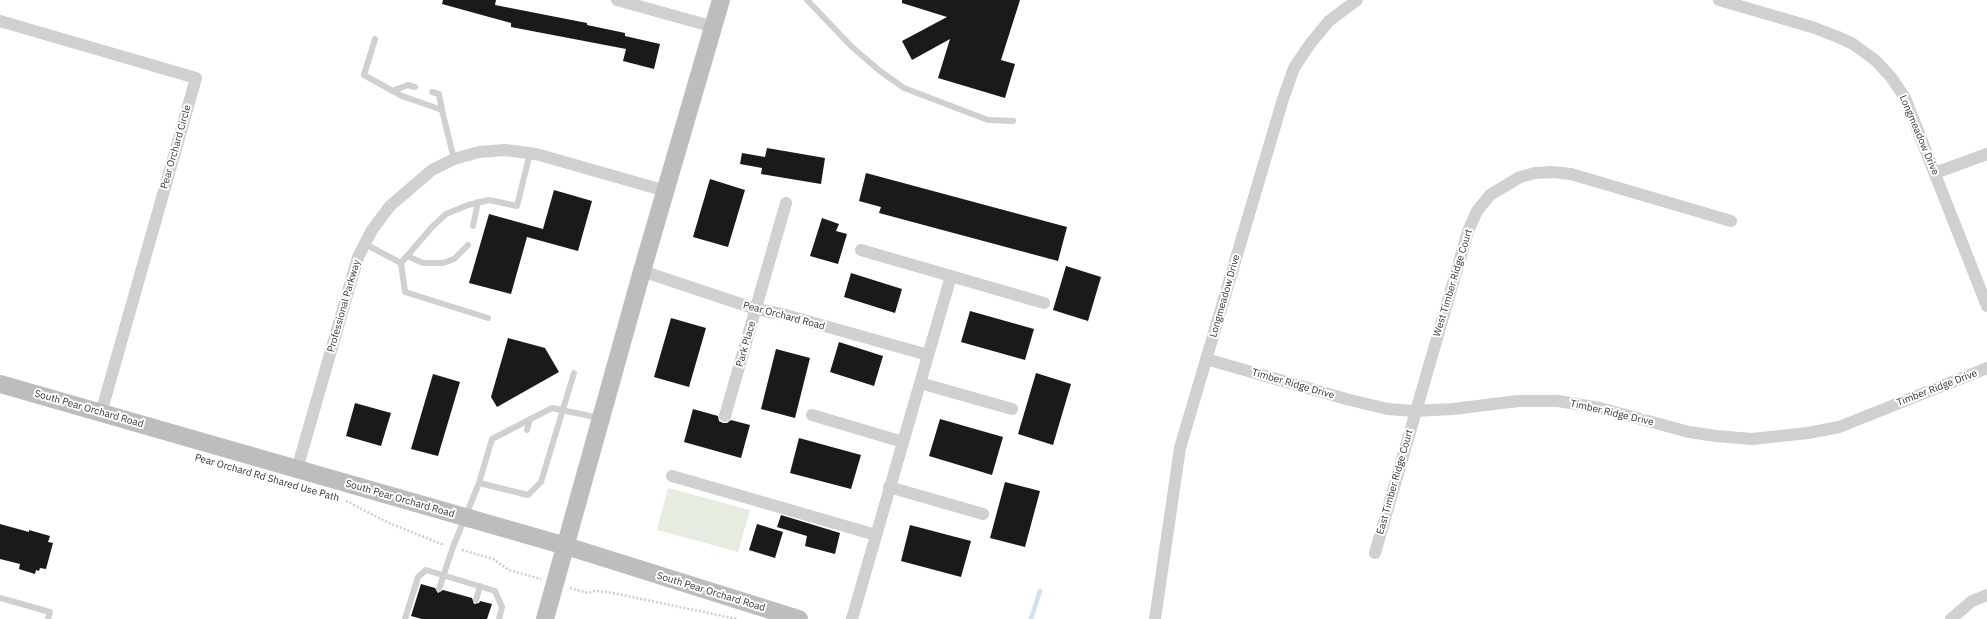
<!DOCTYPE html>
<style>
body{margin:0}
canvas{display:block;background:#fff}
</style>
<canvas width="1987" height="619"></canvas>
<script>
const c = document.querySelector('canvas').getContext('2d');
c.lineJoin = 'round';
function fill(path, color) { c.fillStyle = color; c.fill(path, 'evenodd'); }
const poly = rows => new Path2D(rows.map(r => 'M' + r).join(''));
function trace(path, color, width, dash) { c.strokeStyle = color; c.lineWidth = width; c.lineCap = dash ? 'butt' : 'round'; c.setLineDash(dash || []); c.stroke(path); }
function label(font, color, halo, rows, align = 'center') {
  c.font = font + ' "IBM Plex Sans",sans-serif'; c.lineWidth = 4; c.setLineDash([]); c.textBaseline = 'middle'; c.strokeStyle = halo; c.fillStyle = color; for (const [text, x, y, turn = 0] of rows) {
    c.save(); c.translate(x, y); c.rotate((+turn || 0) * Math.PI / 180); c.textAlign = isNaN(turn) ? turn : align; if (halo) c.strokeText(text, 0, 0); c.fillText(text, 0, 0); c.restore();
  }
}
const green = poly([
 [668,488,750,510,738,552,657,530]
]);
const stream = poly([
 [1031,619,1040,591]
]);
const building = poly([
 [443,0,496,0,495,5,587,23,587,25,625,33,625,36,660,44,654,69,623,61,626,49,511,27,511,23,442,4],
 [902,0,1020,0,1001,60,1015,64,1005,98,938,78,950,39,912,60,902,41,947,17,902,3],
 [767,148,825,158,821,184,761,174,762,168,740,164,742,153,765,157],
 [866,173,1067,227,1058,261,879,213,881,207,859,201],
 [710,179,745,190,728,247,693,237],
 [554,190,592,201,578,251,527,237,511,294,469,283,489,214,543,229],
 [822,218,839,224,836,231,847,234,838,264,810,256],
 [1066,266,1101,277,1088,321,1053,310],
 [851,273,902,289,895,313,844,297],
 [970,311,1034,329,1025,360,961,342],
 [671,318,706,328,689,387,654,377],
 [508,338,545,348,559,372,497,407,491,397],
 [839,342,883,356,874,386,830,372],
 [776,349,810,358,795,418,761,409],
 [1036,373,1071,384,1053,445,1018,434],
 [433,374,460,382,438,456,411,449],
 [355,403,391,413,381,446,346,436],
 [693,409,718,416,719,421,723,423,727,423,731,420,750,425,741,458,684,442],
 [940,419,1003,437,992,475,929,456],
 [799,438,861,455,851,489,790,473],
 [1005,482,1040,491,1025,547,990,538],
 [781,515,840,533,835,554,805,546,807,536,777,527],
 [0,524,29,532,29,530,50,536,48,542,53,543,46,569,40,568,39,571,36,570,35,574,19,569,20,564,0,559],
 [757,524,783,532,775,558,749,550],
 [910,525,971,541,961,577,901,561],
 [421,584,435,588,438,593,443,590,472,598,474,604,479,603,480,601,492,604,487,619,422,619,411,616]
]);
const path = poly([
 [346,501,389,523,444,545],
 [462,550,493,559,509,570,541,579],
 [570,588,588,593,594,591,608,592,737,619]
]);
const lane = poly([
 [807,0,852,47,880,71,904,88,988,120,1013,121],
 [375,39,364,75,402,96,442,110,454,159],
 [392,91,408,85,415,87],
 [432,92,439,94,442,110],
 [473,226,478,202],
 [365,244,401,263,405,292,488,318],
 [407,256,423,263,443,263,454,259,468,245],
 [401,263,432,227,446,214,468,205,489,200,517,206,530,153],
 [527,430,530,419],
 [479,483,528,495,541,482,574,373],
 [439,589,453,547,479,483,492,439,552,408,600,418],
 [0,598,50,612,48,619],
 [476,600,480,586],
 [405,619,418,577,426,570,495,591,502,607,499,619]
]);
const street = poly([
 [617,0,714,27],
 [1719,0,1812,27,1838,37,1853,44,1875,60,1891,77,1905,98,1987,306],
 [0,21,196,78,101,413],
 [1935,173,1987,154],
 [861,250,1044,303],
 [642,271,756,309,782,314,928,355],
 [1206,359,1350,400,1388,409,1414,411,1453,409,1518,401,1558,401,1600,408,1689,432,1716,436,1752,439,1808,433,1839,427,1987,368],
 [920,383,1012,409],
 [812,415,903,442],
 [725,416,786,203],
 [297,469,358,257,372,230,390,206,432,170,454,159,479,152,505,150,536,154,666,191],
 [672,476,876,535],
 [889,487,983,514],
 [1375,553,1468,231,1477,211,1490,195,1520,177,1535,173,1552,172,1571,174,1731,221],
 [852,619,951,276],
 [1155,619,1180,448,1283,99,1294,68,1310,44,1329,21,1357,0],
 [1951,619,1972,601,1987,595]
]);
const secondary = poly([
 [0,384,566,546,799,619],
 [545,619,642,271,721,0]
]);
const streetNames = [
 ["Longmeadow Drive",1919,135,67],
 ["Pear Orchard Circle",176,147,-74],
 ["West Timber Ridge Court",1453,283,-73],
 ["Longmeadow Drive",1225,296,-74],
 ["Professional Parkway",344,306,-74],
 ["Pear Orchard Road",784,316,15],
 ["Park Place",746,344,-74],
 ["Timber Ridge Drive",1293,384,16],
 ["Timber Ridge Drive",1937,388,-21],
 ["South Pear Orchard Road",89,409,16],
 ["Timber Ridge Drive",1612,413,13],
 ["Pear Orchard Rd Shared Use Path",267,478,16],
 ["East Timber Ridge Court",1395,482,-74],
 ["South Pear Orchard Road",400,499,16],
 ["South Pear Orchard Road",711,592,17]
];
fill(green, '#e6ecdf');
trace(stream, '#cfe2ee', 4.5);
fill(building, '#1a1a1a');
trace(path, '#cdcdcd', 2.5, [2, 2]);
trace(lane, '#d0d0d0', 6);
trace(street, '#d0d0d0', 12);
trace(secondary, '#bdbdbd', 18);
label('10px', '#333', '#fff', streetNames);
</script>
